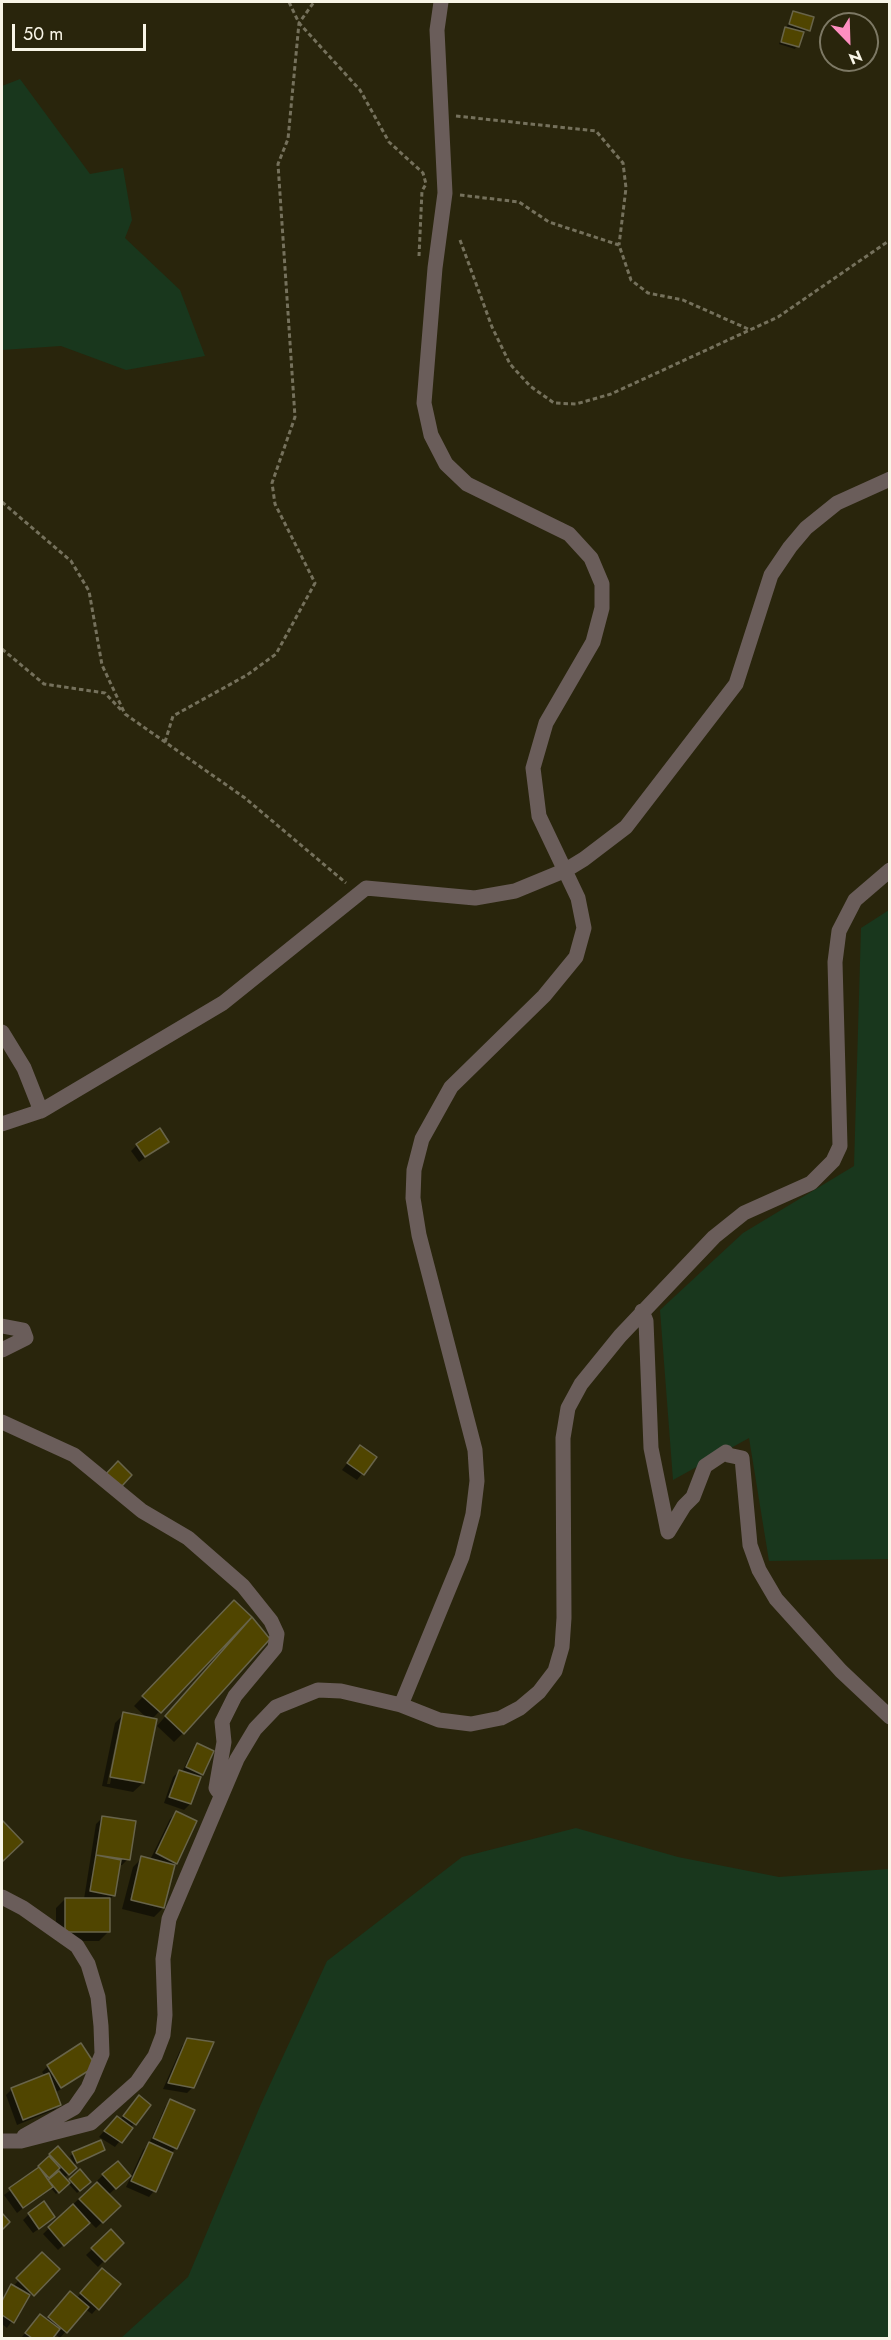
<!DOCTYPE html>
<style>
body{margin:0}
#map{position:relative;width:891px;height:2340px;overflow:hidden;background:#29250c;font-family:Jost,sans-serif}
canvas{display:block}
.frame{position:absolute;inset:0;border:3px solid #f8f5e7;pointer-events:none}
.north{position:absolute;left:819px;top:12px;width:60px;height:60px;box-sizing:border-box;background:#29250c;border:2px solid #7c7864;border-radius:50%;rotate:157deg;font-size:16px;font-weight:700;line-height:24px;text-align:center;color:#f8f5e7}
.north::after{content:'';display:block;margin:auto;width:21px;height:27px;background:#fd8ec0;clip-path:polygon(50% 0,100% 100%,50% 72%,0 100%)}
.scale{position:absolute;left:12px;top:24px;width:134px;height:27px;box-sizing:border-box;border:3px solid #f8f5e7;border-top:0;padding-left:8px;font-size:18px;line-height:21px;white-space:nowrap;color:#f8f5e7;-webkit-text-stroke:4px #29250c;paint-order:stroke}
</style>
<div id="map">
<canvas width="891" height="2340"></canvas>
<div class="frame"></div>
<div class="north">N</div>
<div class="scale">50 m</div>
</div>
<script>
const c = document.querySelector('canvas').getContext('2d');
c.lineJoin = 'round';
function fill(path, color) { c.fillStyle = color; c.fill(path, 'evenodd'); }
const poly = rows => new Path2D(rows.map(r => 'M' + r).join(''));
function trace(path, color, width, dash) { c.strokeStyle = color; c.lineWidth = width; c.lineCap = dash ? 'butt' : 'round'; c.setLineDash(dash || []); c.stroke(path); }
const green = poly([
 [20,79,90,174,123,168,132,220,125,238,180,290,205,356,126,370,61,346,2,350,2,86],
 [889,910,889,1559,769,1561,749,1438,673,1480,660,1310,743,1233,854,1166,861,928],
 [576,1828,678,1857,779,1877,889,1869,889,2338,121,2338,188,2277,261,2104,327,1961,462,1857]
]);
const shadow = poly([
 [793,13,809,30,802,31,795,49,779,44],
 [167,1142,139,1162,131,1151,137,1145],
 [355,1453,375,1457,357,1480,342,1470],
 [234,1602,251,1618,183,1733,174,1742,157,1726,223,1649,221,1648,152,1719,143,1783,133,1792,102,1786,115,1723,124,1714,148,1719,134,1706],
 [120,1722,123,1722,110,1784,107,1784],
 [198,1745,201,1774,198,1778,190,1804,184,1810,164,1803,173,1777,179,1771,182,1772,192,1751],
 [176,1813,175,1863,163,1908,154,1917,122,1909,133,1867,142,1858,150,1860,170,1819],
 [102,1818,128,1859,122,1865,119,1865,114,1895,109,1900,108,1932,99,1941,56,1941,56,1908,65,1899,84,1899,96,1824],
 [2,1822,21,1842,2,1861],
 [188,2040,193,2087,187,2093,163,2089,182,2046],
 [48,2066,88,2071,55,2093,60,2104,54,2110,17,2125,6,2095,12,2089,45,2076,42,2072],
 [171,2101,176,2148,170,2154,154,2191,149,2197,126,2187,143,2150,149,2144,165,2107],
 [133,2103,149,2105,115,2147,99,2137,111,2123,120,2120],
 [58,2148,75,2168,64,2178,68,2183,56,2194,50,2187,17,2213,4,2195,37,2170],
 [58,2168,61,2172,48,2183,46,2179],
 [103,2150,74,2164,70,2156,73,2154],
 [80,2172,89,2182,77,2193,68,2183],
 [103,2175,123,2182,108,2195,119,2206,96,2228,89,2221,58,2250,43,2234],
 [29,2214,47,2223,33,2233,23,2220],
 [111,2231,122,2243,98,2267,86,2255],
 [42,2254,58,2269,26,2300,7,2328,2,2324,2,2299],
 [96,2276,119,2284,92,2314,85,2309,60,2338,55,2334,51,2338,21,2338,35,2322,46,2320,64,2299,76,2299]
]);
const building = poly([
 [793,11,814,17,810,31,789,24,793,11],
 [785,27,804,32,799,47,781,42,785,27],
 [160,1128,169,1142,145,1157,136,1144,160,1128],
 [360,1445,377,1457,364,1475,347,1463,360,1445],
 [118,1461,132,1475,122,1486,104,1476,118,1461],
 [234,1600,252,1617,161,1713,142,1696,234,1600],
 [252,1617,270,1639,184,1734,165,1716,252,1617],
 [123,1712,157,1719,144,1783,110,1777,123,1712],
 [197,1743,214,1751,203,1775,186,1767,197,1743],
 [179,1770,201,1777,191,1804,169,1797,179,1770],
 [176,1811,197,1821,177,1864,156,1853,176,1811],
 [102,1816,136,1821,130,1860,96,1855,102,1816],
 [2,1820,23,1842,2,1862,2,1820],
 [96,1855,121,1860,115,1896,90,1891,96,1855],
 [141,1856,175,1865,164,1908,131,1900,141,1856],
 [65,1898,110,1898,110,1932,65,1932,65,1898],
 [187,2038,214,2042,194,2088,168,2083,187,2038],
 [81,2043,96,2066,61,2088,47,2065,81,2043],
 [49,2073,61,2105,23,2120,11,2088,49,2073],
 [139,2095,151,2105,136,2125,123,2116,139,2095],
 [170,2099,195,2110,177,2149,153,2138,170,2099],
 [117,2116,133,2128,122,2143,104,2131,117,2116],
 [101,2140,105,2150,77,2163,72,2152,101,2140],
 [149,2142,173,2153,156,2192,131,2181,149,2142],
 [58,2146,77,2168,69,2175,49,2154,58,2146],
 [49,2156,60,2168,49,2178,38,2166,49,2156],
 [118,2161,131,2176,116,2189,102,2174,118,2161],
 [39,2167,53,2187,23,2208,9,2188,39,2167],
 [80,2169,91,2182,80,2191,69,2179,80,2169],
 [59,2171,70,2183,59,2193,48,2180,59,2171],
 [97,2182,121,2206,103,2223,79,2199,97,2182],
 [44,2201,55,2217,39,2229,28,2213,44,2201],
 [73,2204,90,2223,64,2246,48,2227,73,2204],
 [2,2213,10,2222,2,2230,2,2213],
 [111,2229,124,2243,105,2262,91,2248,111,2229],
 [42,2252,60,2269,34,2296,16,2278,42,2252],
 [102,2268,121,2284,99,2310,80,2293,102,2268],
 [11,2284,30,2295,14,2323,2,2315,2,2301,11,2284],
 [70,2291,89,2307,67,2333,48,2317,70,2291],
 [40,2314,60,2329,53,2338,32,2338,25,2333,40,2314]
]);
const path = poly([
 [289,2,299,23,360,90,389,142,423,173,426,184,422,191,419,256],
 [456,116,596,131,623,163,626,188,619,245],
 [460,195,519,202,549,222,619,245,631,280,648,293,683,300,748,329],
 [460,240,492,327,510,364,530,386,554,403,576,404,611,394,778,317,890,240],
 [2,502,71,561,89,591,102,665,125,714,245,798,346,883],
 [2,649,44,684,105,693,122,711],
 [165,742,173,716,247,675,276,654,315,583,275,504,272,483,295,417,278,164,288,139,299,23,314,2]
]);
const minor = poly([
 [2,1032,24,1068,41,1111],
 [2,1124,41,1111,223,1003,366,888,475,898,515,891,566,870,584,859,626,827,736,684,771,575,790,547,806,528,837,503,890,479],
 [642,1311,646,1321,651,1448,668,1532,684,1506,693,1497,705,1466,726,1452,728,1455,742,1458,750,1545,759,1570,776,1599,841,1671,890,1717],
 [2,1326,23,1330,26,1338,2,1350],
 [2,1422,74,1455,142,1511,188,1538,243,1586,271,1621,277,1634,275,1648,235,1696,222,1722,224,1742,216,1788,218,1791],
 [401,1705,462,1557,473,1514,477,1481,475,1450,419,1235,413,1198,414,1170,422,1139,451,1087,544,996,576,957,584,928,578,898,539,816,533,768,546,723,593,642,602,608,602,584,591,558,569,534,467,484,446,464,431,435,424,403,435,268,445,193,437,30,441,2],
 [2,1897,23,1908,77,1946,88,1964,98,1997,101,2026,102,2054,88,2088,74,2108,24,2136],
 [2,2141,21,2141,91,2123,137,2082,155,2056,163,2035,165,2015,163,1959,169,1919,237,1759,255,1729,276,1707,318,1690,341,1691,401,1705,439,1720,471,1724,501,1718,520,1708,539,1692,555,1671,562,1647,564,1618,563,1438,568,1408,581,1384,620,1336,714,1237,744,1213,811,1183,833,1161,840,1146,835,962,839,931,855,900,890,870]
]);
fill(green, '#19371d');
fill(shadow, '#0007');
fill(building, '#504500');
trace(building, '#68644a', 1.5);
trace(path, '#75715c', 3, [4.5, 3]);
trace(minor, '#6a5d5a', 15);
</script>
